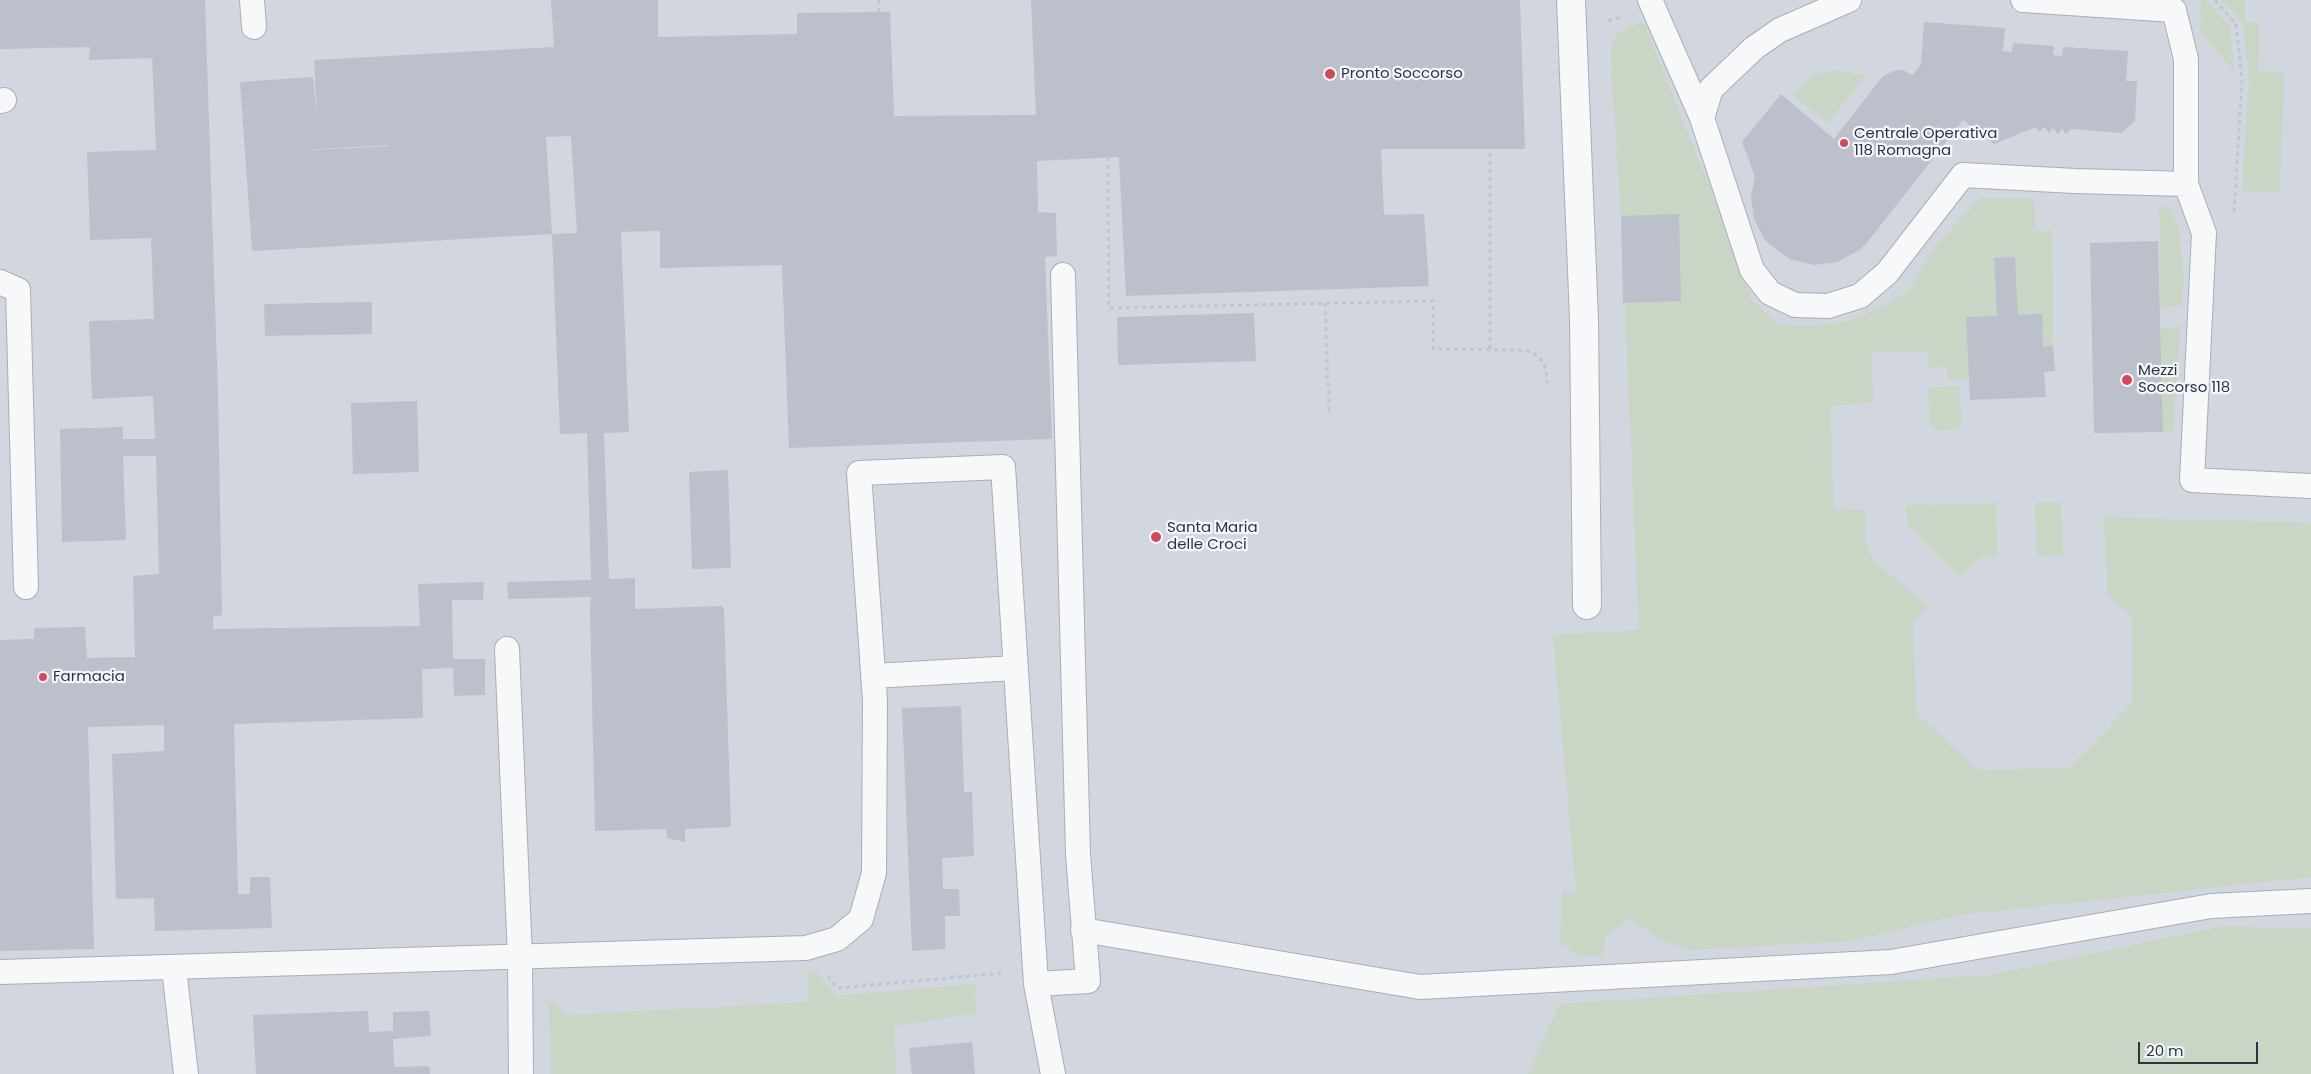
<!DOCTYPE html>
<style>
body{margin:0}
#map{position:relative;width:2311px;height:1074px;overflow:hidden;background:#e4e7ec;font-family:Poppins,sans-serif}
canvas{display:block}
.scale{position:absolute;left:2138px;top:1042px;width:120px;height:22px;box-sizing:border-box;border:2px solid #2b3445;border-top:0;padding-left:6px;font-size:15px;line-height:18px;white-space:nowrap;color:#2b3445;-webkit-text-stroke:4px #f4f6f9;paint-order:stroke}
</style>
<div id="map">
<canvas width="2311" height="1074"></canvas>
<div class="scale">20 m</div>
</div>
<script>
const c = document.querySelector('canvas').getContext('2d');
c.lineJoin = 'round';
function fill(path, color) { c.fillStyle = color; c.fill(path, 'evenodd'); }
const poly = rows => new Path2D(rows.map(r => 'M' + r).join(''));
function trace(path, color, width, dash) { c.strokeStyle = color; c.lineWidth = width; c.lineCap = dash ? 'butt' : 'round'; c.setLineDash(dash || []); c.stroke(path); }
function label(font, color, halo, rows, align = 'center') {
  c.font = font + ' Poppins,sans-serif'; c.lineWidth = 4.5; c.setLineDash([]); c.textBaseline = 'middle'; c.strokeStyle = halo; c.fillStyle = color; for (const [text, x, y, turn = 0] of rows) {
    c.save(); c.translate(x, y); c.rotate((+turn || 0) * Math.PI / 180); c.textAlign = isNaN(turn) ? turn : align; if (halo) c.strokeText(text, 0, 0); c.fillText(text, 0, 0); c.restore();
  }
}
const built = poly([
 [0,0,2311,0,2311,1074,0,1074]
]);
const green = poly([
 [2201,0,2206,0,2230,27,2235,73,2200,31],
 [2221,0,2245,0,2245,22,2259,23,2258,71,2284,73,2280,193,2242,191,2249,75,2244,30,2239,18],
 [1643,21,1739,261,1752,301,1779,325,1813,326,1844,322,1887,305,1910,290,1932,251,1979,198,2034,198,2035,231,2052,231,2053,346,2043,347,2042,315,2018,315,2015,257,1995,258,1997,316,1966,317,1969,379,1948,379,1947,366,1929,368,1928,351,1871,352,1874,402,1830,406,1834,509,1866,510,1865,541,1873,560,1928,607,1913,622,1916,713,1979,771,2071,767,2132,703,2133,618,2108,595,2104,517,2311,523,2311,877,1959,915,1851,941,1687,950,1656,937,1630,919,1606,936,1603,955,1579,957,1559,940,1563,893,1576,892,1553,635,1639,630,1621,216,1611,68,1611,46,1617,35,1628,27],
 [1836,70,1865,76,1828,123,1792,94,1812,77,1824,72],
 [2159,205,2168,208,2178,226,2184,277,2181,306,2160,307],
 [2180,327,2173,431,2163,432,2161,328],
 [1959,386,1962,424,1955,429,1936,430,1930,423,1927,388],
 [2061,502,2063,555,2037,556,2035,503],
 [1996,503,1997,557,1981,557,1960,577,1908,524,1906,505],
 [2224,926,2311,929,2311,1074,1528,1074,1560,1004,1990,975],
 [816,971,836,996,976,984,975,1014,894,1026,896,1074,551,1074,549,1000,569,1015,808,1002,808,972]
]);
const building = poly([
 [0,0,205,0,218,395,222,615,213,617,213,629,420,626,418,584,484,582,483,600,452,600,453,659,485,659,485,695,454,696,453,668,422,669,423,718,234,724,238,894,250,894,250,877,270,877,272,928,155,931,154,898,116,899,112,754,164,751,164,725,88,727,94,949,0,951,0,640,34,639,34,628,85,627,87,658,135,657,133,576,159,574,156,456,123,456,126,540,62,542,60,429,123,427,123,439,155,439,153,396,92,399,89,321,154,319,151,238,90,240,87,152,156,150,152,58,89,60,90,47,0,49],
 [551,0,658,0,658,37,797,34,797,13,890,12,894,116,1036,115,1031,0,1520,0,1525,149,1381,149,1384,215,1424,214,1429,286,1126,296,1119,157,1037,161,1038,212,1056,213,1057,256,1045,257,1052,439,789,448,782,265,660,268,660,231,621,232,629,432,604,433,609,579,635,578,635,609,722,606,724,609,731,827,685,829,685,842,667,838,666,829,595,831,590,610,591,597,508,599,507,582,591,580,587,433,560,434,552,234,577,233,571,136,546,137,552,234,252,251,240,82,313,77,317,116,314,60,554,47],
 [389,145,389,146,293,151,319,149],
 [1924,22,2005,28,2003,51,2012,52,2013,43,2054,46,2053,55,2062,56,2063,47,2128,51,2126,81,2137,81,2135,121,2121,133,2071,129,2066,134,2062,128,2058,134,2053,128,2049,133,2044,127,2039,132,2036,127,1994,144,1963,120,1866,244,1858,251,1837,262,1814,265,1792,260,1782,254,1765,240,1754,219,1751,197,1755,176,1742,142,1781,94,1834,139,1883,76,1896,70,1903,70,1913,75,1921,64],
 [1679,214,1681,301,1623,303,1621,216],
 [2158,241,2163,432,2094,433,2090,243],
 [2015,257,2018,315,2042,314,2043,347,2053,346,2055,371,2044,372,2046,397,1970,400,1966,317,1997,316,1994,258],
 [372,302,372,334,265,336,264,304],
 [1254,313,1256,361,1118,365,1117,317],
 [417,401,419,472,353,474,351,403],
 [728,470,731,568,692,569,689,472],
 [961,706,964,792,972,792,974,856,942,858,943,889,959,889,960,916,945,916,945,949,912,951,902,708],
 [368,1011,369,1032,393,1031,393,1012,429,1011,431,1036,393,1039,394,1067,427,1066,430,1068,430,1074,256,1074,253,1015],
 [972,1042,975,1074,912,1074,909,1048]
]);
const path = poly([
 [879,0,879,12],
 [2215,0,2236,24,2242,80,2234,213],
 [1608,21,1621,17],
 [1108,157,1109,308,1433,301,1433,349,1519,350,1532,352,1541,359,1546,369,1547,383],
 [1325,303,1329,411],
 [1490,349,1490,149],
 [828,976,837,988,1003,973]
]);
const service = poly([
 [252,0,254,27],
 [1650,0,1702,118,1752,270,1770,293,1795,305,1828,306,1860,296,1887,273,1963,175,2075,181,2186,184,2186,59,2174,10,2023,0],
 [0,101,4,100],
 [1702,118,1711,89,1754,48,1780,30,1849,0],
 [2186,184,2204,233,2192,480,2311,486],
 [0,282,18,290,26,587],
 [507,649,520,958,521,1074],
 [873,676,1016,668],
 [1083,930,1420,987,1891,962,2211,906,2311,901],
 [174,968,186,1074],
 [0,972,806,948,837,939,861,919,874,873,875,701,859,473,1003,467,1036,984],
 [1053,1074,1036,984,1088,981,1078,854,1063,275]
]);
const minor = poly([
 [1571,0,1584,319,1587,605]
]);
const markers = [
 [1330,74,6,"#d1495b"],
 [1844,143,5,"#d1495b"],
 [2127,380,6,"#d1495b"],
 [1156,537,6,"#d1495b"],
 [43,677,5,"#d1495b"]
];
const poiNames = [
 ["Pronto Soccorso",1341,74],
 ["Centrale Operativa",1854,134],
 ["118 Romagna",1854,151],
 ["Mezzi",2138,371],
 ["Soccorso 118",2138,388],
 ["Santa Maria",1167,528],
 ["delle Croci",1167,545],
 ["Farmacia",53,677]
];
fill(built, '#d2d6de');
fill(green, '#c9d6c5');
fill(building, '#bbc0ca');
trace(service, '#a9aeb7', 26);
trace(minor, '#a9aeb7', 30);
trace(path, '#c2c5cb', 3, [4, 4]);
trace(service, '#f7f8fa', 24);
trace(minor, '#f7f8fa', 28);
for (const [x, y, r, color] of markers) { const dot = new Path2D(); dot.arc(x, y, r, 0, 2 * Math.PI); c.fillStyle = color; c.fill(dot); trace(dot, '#f4f6f9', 2); }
label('15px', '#2b3445', '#f4f6f9', poiNames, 'left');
</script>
